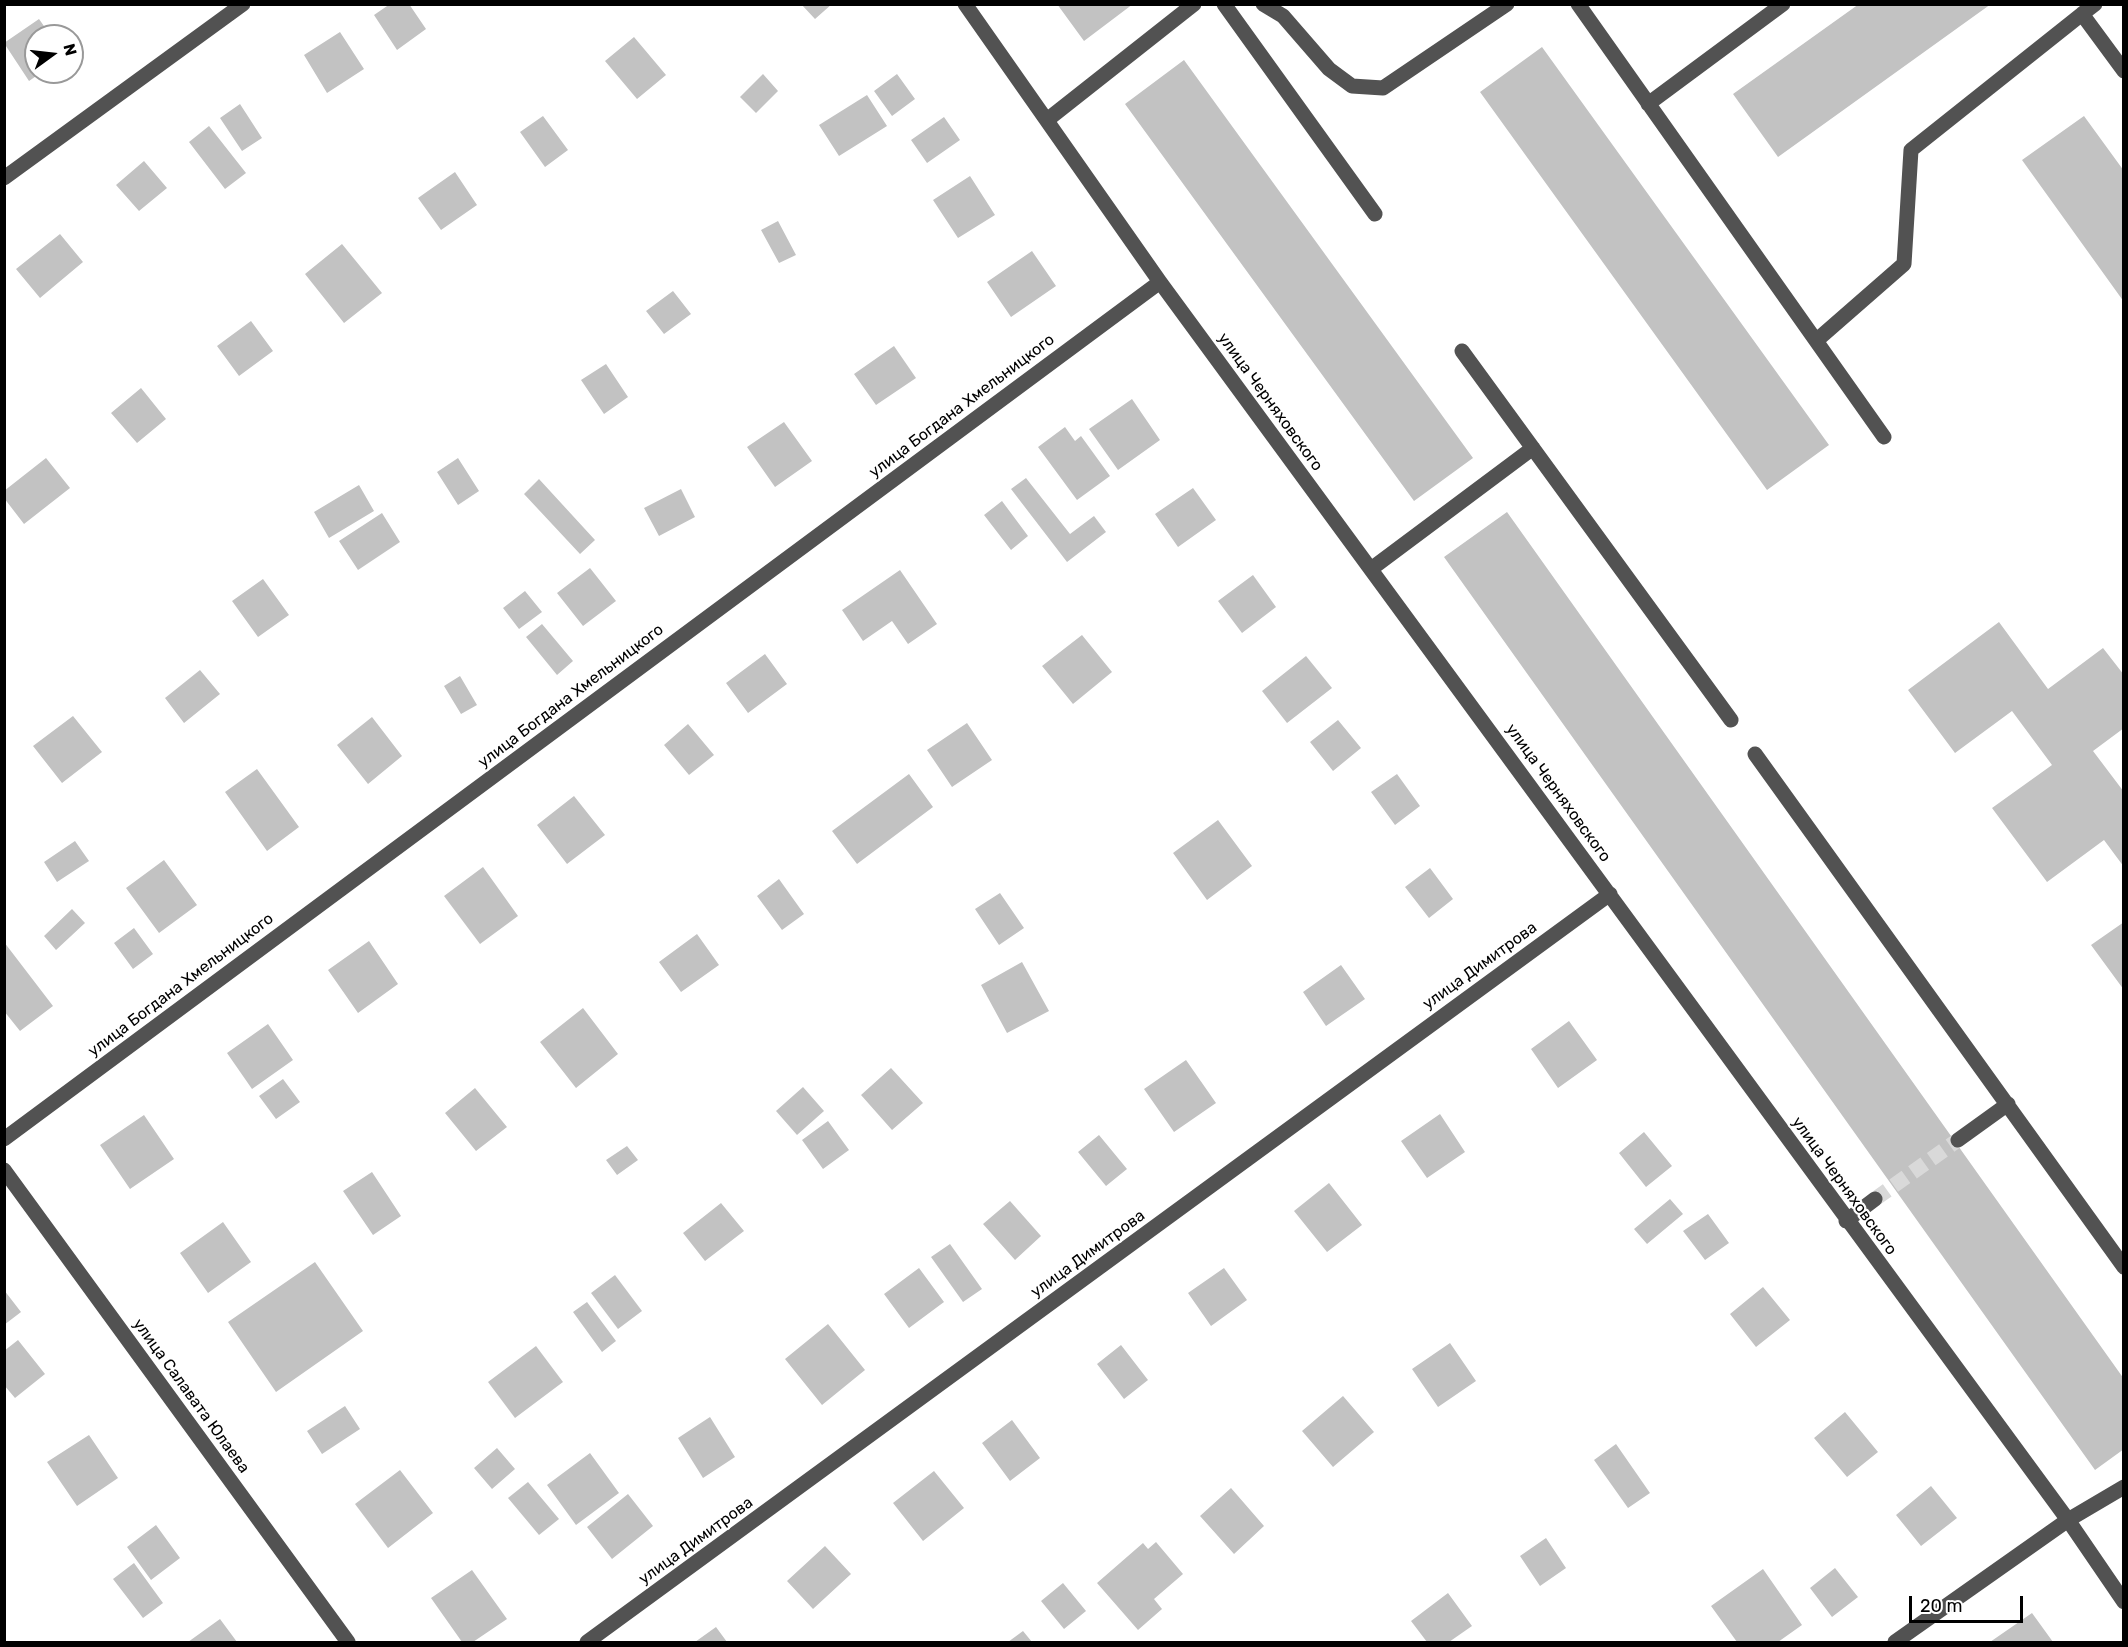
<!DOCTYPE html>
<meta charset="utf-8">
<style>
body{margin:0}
#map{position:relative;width:2128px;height:1647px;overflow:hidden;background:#fff;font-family:Rubik,sans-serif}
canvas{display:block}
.frame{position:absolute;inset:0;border:6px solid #000;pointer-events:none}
.north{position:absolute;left:24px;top:24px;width:60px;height:60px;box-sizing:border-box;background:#fff;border:2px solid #999;border-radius:50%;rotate:75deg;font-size:16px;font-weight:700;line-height:24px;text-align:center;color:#000}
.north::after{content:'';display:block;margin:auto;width:21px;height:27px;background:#000;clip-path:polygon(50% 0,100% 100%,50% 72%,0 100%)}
.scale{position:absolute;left:1909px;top:1596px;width:114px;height:27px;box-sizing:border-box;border:3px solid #000;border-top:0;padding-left:8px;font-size:18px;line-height:21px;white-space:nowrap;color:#000;-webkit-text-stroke:4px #fff;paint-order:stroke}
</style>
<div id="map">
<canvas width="2128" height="1647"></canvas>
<div class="frame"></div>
<div class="north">N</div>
<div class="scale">20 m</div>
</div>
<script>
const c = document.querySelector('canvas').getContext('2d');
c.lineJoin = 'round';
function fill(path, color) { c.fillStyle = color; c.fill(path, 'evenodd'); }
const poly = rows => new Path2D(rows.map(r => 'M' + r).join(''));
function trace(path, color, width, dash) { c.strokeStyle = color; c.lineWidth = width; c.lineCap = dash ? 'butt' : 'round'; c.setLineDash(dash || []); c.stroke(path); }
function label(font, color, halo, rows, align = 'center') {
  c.font = font + ' Rubik,sans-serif'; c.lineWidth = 4.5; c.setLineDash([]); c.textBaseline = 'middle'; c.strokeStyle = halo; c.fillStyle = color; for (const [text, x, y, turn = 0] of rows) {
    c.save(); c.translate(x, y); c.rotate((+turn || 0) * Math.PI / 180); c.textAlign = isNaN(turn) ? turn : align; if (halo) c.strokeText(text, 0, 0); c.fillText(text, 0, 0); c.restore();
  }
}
const building = poly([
 [390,4,409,4,426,29,397,50,374,15],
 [801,4,832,4,815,19],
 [1057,4,1133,4,1084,41],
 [1859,4,1991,4,1778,157,1733,94],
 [39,19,51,36,36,36,36,72,42,72,29,81,4,43],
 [340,32,364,69,327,93,304,55],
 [634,37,666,75,637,99,605,61],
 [1542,47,1829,445,1767,490,1480,92],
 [1184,60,1473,458,1414,501,1125,104],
 [763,74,778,91,756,113,740,97],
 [897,74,915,99,892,116,874,91],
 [867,95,887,126,839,156,819,125],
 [240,104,262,138,242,151,220,118],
 [543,116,568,150,545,167,520,132],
 [2084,116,2124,171,2124,302,2022,160],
 [944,117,960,140,927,163,911,140],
 [209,126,246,173,225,189,189,142],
 [144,161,167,188,139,211,116,185],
 [455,172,477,205,441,230,418,198],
 [970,176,995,215,958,238,933,200],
 [778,221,796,255,779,263,761,230],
 [60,234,83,262,40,298,16,269],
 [342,244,382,293,344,323,305,274],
 [1032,251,1056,286,1011,317,987,282],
 [673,291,691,314,664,334,646,311],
 [251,321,273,351,239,376,217,346],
 [894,346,916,378,876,405,854,374],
 [606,364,628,397,604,414,581,380],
 [141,388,166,419,137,443,111,413],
 [1132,399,1160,440,1118,470,1089,429],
 [784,422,812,461,775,487,747,447],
 [1065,427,1075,441,1081,436,1110,476,1077,500,1038,447],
 [46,458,70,488,24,524,4,498,4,491],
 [458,458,479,491,458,505,437,472],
 [1026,478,1070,534,1094,516,1106,532,1067,562,1011,489],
 [539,479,595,540,580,554,524,494],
 [359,485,374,511,329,538,314,512],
 [1193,488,1216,520,1178,547,1155,514],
 [681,489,695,517,659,536,644,508],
 [1002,501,1028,536,1011,550,984,515],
 [1507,512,2124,1379,2124,1449,2095,1470,1444,557],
 [382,513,400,542,358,570,339,541],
 [590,568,616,601,583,626,557,593],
 [900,570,937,624,908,644,892,621,863,641,842,610],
 [1253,575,1276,607,1242,633,1218,601],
 [263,579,289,615,258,637,232,601],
 [525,591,542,612,519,629,503,608],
 [1999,622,2048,689,2103,648,2124,675,2124,728,2093,751,2124,792,2124,867,2104,840,2047,882,1992,808,2052,765,2012,711,1955,753,1908,690],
 [542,624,573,661,557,675,526,637],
 [1082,635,1112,672,1073,704,1042,666],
 [765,654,787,684,748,713,726,683],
 [1306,656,1332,688,1287,723,1262,691],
 [200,670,220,694,184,723,165,698],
 [460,676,477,705,461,714,444,686],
 [73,716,102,752,62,783,33,746],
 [372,717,402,756,368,784,337,745],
 [1338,720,1361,748,1333,771,1310,742],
 [967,723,992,760,952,787,927,750],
 [688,724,714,755,689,775,664,745],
 [257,769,299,827,267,851,225,792],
 [909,774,933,807,857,864,832,831],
 [1397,774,1420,806,1395,825,1371,792],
 [574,796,605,835,567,864,537,825],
 [1218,820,1252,866,1207,900,1173,853],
 [75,841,89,861,57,882,44,862],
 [164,860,197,905,159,933,126,888],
 [483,867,518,916,480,944,444,896],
 [1430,868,1453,899,1429,918,1405,887],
 [779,879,804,914,782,930,757,896],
 [1000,893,1024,928,999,945,975,909],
 [72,909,85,923,56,950,44,936],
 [2124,922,2124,990,2091,945],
 [134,928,153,954,133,969,114,943],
 [697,934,719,965,681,992,659,962],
 [369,941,398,984,358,1013,328,970],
 [4,942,53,1006,20,1031,4,1011],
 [1022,962,1049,1011,1007,1033,981,985],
 [1341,965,1365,999,1326,1026,1303,992],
 [583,1008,618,1054,576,1088,540,1042],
 [1569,1021,1597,1060,1558,1088,1531,1049],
 [268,1024,293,1060,252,1089,227,1053],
 [1186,1060,1216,1103,1174,1132,1144,1089],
 [891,1068,923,1103,892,1130,861,1095],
 [283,1079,300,1102,276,1119,259,1096],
 [803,1087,824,1111,797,1135,776,1111],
 [475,1088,507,1127,476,1151,445,1113],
 [1440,1114,1465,1152,1427,1178,1401,1141],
 [144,1115,174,1159,130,1189,100,1145],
 [828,1121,849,1150,823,1169,802,1140],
 [1644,1132,1672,1166,1646,1187,1619,1153],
 [1099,1135,1127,1169,1106,1186,1078,1152],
 [627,1146,638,1160,617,1175,606,1160],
 [372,1172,401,1216,373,1235,343,1191],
 [1329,1183,1362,1225,1327,1252,1294,1211],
 [1670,1199,1683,1214,1647,1244,1634,1229],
 [1010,1201,1041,1236,1015,1260,983,1224],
 [721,1203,744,1231,705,1261,683,1233],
 [1708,1214,1729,1243,1705,1260,1683,1231],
 [223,1222,251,1262,208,1293,180,1253],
 [950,1244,982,1289,963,1302,931,1257],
 [315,1262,363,1331,276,1392,228,1322],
 [919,1268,944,1302,909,1328,884,1294],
 [1224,1268,1247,1300,1211,1326,1188,1293],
 [615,1275,642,1311,618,1329,591,1293],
 [1763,1287,1790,1320,1756,1347,1730,1314],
 [4,1290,21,1312,4,1325],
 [587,1302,616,1341,602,1352,573,1312],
 [828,1324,865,1370,822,1405,785,1359],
 [18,1340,45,1374,15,1398,4,1385,4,1351],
 [1450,1343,1476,1381,1438,1407,1412,1369],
 [1121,1345,1148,1380,1124,1399,1097,1364],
 [536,1346,563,1382,515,1418,488,1382],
 [1343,1396,1374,1432,1333,1467,1302,1431],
 [345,1406,360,1429,322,1454,307,1431],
 [1845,1412,1878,1452,1847,1477,1814,1438],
 [710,1417,735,1457,703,1478,678,1438],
 [1012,1420,1040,1458,1010,1481,982,1443],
 [89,1435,118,1478,77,1506,47,1462],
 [1616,1444,1650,1493,1628,1508,1594,1460],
 [497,1448,515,1469,492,1489,474,1468],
 [590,1453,619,1493,576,1525,547,1485],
 [400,1470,433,1513,388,1548,355,1504],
 [934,1471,964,1508,923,1541,893,1503],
 [528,1482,559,1519,539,1535,508,1498],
 [1931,1486,1957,1518,1921,1546,1896,1515],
 [1231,1488,1264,1526,1234,1554,1200,1516],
 [628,1494,653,1526,612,1559,587,1527],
 [156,1525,180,1558,151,1580,127,1547],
 [1546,1538,1566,1568,1540,1586,1520,1556],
 [1156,1542,1183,1574,1154,1599,1162,1609,1138,1630,1097,1583,1143,1543,1148,1549],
 [825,1546,851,1574,813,1609,787,1581],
 [134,1563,163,1603,143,1618,113,1579],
 [1835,1568,1858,1597,1832,1617,1810,1588],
 [1763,1569,1802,1625,1778,1642,1737,1642,1711,1606],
 [472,1570,507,1619,473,1642,462,1642,431,1598],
 [1063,1583,1086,1611,1064,1629,1041,1601],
 [1448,1593,1472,1626,1449,1642,1427,1642,1411,1621],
 [2032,1613,2053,1642,1990,1642],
 [220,1619,237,1642,188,1642],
 [716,1627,727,1642,695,1642],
 [1023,1631,1032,1642,1008,1642]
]);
const minorTunnel = poly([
 [1875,1199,1958,1140]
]);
const minor = poly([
 [965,4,1160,282,2068,1520,2124,1602],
 [1224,4,1375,214],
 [1263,4,1283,16,1329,69,1352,86,1383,88,1507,4],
 [1578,4,1884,437],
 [2095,4,2082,14,2124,71],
 [1648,104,1783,4],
 [1047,120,1194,4],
 [4,178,243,4],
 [1817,340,1904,264,1911,150,2082,14],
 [1462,351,1731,720],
 [1371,569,1533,448],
 [1755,754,2124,1267],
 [4,1139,1160,282],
 [1958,1140,2008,1104],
 [4,1170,348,1642],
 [1846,1221,1875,1199],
 [587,1642,1610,894],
 [1895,1642,2068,1520,2124,1487]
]);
const streetNames = [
 ["улица Черняховского",1270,402,54],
 ["улица Богдана Хмельницкого",962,406,-37],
 ["улица Богдана Хмельницкого",571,696,-37],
 ["улица Черняховского",1558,793,54],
 ["улица Димитрова",1480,966,-36],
 ["улица Богдана Хмельницкого",181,985,-37],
 ["улица Черняховского",1844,1186,54],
 ["улица Димитрова",1088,1254,-36],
 ["улица Салавата Юлаева",191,1396,54],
 ["улица Димитрова",696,1541,-36]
];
fill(building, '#c2c2c2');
trace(minorTunnel, '#d9d9d9', 15, [15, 8]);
trace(minor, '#525252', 15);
label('16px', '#000', '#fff', streetNames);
</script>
